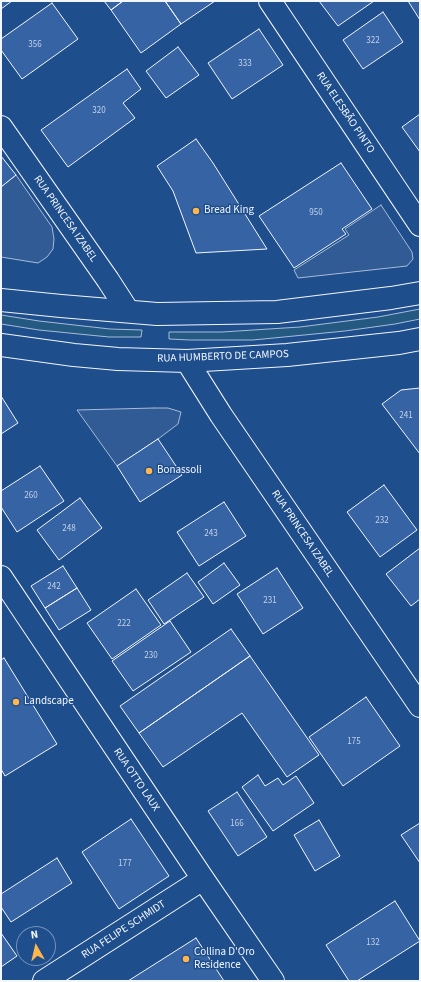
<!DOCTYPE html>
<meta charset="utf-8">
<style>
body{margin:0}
#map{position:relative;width:421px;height:982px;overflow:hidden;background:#1f4e8c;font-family:"Source Sans 3",sans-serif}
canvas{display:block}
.frame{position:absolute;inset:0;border:2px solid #f2f6ff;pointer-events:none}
.north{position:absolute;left:16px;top:926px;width:40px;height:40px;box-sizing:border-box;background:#1f4e8c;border:1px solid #7391ba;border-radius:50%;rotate:352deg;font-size:11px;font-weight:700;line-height:16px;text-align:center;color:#f2f6ff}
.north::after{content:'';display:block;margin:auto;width:14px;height:18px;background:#ffb74d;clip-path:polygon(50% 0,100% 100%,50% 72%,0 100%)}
</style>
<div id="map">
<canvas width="421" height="982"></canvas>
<div class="frame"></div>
<div class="north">N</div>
</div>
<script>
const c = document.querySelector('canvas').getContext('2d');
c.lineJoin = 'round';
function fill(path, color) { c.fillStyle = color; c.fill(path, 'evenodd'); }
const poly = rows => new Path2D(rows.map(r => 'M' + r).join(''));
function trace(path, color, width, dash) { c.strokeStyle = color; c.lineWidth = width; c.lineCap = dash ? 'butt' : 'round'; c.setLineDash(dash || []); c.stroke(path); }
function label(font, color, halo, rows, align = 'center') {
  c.font = font + ' "Source Sans 3",sans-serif'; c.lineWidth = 3; c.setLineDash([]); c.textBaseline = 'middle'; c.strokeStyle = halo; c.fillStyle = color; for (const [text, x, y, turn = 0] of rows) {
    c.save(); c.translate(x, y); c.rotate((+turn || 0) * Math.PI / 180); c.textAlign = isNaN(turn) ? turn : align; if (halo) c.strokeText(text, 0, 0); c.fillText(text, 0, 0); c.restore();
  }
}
const green = poly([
 [420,309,420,319,395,324,345,331,253,340,190,340,169,339,169,332,222,332,300,327,378,317,420,309],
 [1,315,39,321,110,329,142,330,141,337,109,337,39,330,1,324,1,315]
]);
const parking = poly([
 [16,175,52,227,54,239,53,249,47,257,38,263,1,257,1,187,16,175],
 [381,205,412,252,413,259,407,266,298,278,294,270,349,235,345,229,381,205],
 [154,408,168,408,181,412,178,424,158,439,117,466,77,410,154,408]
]);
const building = poly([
 [1,1,12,1,1,9,1,1],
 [104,1,123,1,111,10,104,1],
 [123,1,165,1,181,24,141,53,111,10,123,1],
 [165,1,215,1,181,24,165,1],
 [319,1,374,1,338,26,319,1],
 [408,1,420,1,420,20,408,1],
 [52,3,78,39,22,79,1,50,1,39,52,3],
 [383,12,403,42,363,69,343,40,383,12],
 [259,29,283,65,232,99,208,63,259,29],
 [178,47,199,75,166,98,146,71,178,47],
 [127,69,141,89,123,103,135,118,68,167,41,130,127,69],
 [420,114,420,152,402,127,420,114],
 [196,139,213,163,267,249,196,253,173,191,157,166,196,139],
 [1,156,16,175,1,187,1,156],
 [341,163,372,209,342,229,346,234,294,268,259,216,341,163],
 [420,388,420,454,382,404,401,390,420,388],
 [1,396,18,423,1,434,1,396],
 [158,439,182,475,140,502,117,466,158,439],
 [40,466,64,501,17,532,1,507,1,491,40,466],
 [384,485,417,530,380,557,347,512,384,485],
 [80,498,102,528,59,560,37,530,80,498],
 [224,502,246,536,199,566,177,532,224,502],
 [420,548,420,599,411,606,386,574,420,548],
 [224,563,240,585,213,604,198,582,224,563],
 [63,566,77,588,45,608,31,586,63,566],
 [277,568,303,608,263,634,237,594,277,568],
 [187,573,204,597,164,624,148,600,187,573],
 [77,588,91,610,59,630,45,608,77,588],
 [136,589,161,625,112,659,87,623,136,589],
 [170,621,191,652,133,691,112,661,170,621],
 [231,629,250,656,139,733,120,706,231,629],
 [250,656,319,755,287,777,242,713,163,767,139,733,250,656],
 [4,658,57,744,5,776,1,769,1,660,4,658],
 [366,697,400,746,343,786,309,737,366,697],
 [258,775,265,786,278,778,283,785,296,776,314,803,273,831,242,787,258,775],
 [237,792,267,837,238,856,208,811,237,792],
 [131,819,169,876,119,909,82,852,131,819],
 [319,820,340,856,315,871,294,835,319,820],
 [420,823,420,863,401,835,420,823],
 [57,858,72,883,11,922,1,907,1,894,57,858],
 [395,901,420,941,357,981,349,981,326,945,395,901],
 [1,933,17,956,1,967,1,933],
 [196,938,224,981,128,981,196,938]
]);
const minor = poly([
 [187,361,221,415,420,706],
 [1,577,203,879,273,981],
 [44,981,203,879]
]);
const tertiary = poly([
 [270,1,420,225],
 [1,127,108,280,128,311]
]);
const primary = poly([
 [1,300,61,306,157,314,277,312,391,298,420,293],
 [1,345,74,355,118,359,187,361,287,355,399,343,420,339]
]);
const markers = [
 [196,211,4,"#ffb74d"],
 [149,471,4,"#ffb74d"],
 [16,702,4,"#ffb74d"],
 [186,959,4,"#ffb74d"]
];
const numberNames = [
 ["322",373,41],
 ["356",35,45],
 ["333",245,64],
 ["320",99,111],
 ["950",316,213],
 ["241",406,416],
 ["260",31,496],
 ["232",382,521],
 ["248",69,529],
 ["243",211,534],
 ["242",54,587],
 ["231",270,601],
 ["222",124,624],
 ["230",151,656],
 ["175",354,742],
 ["166",237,824],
 ["177",125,864],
 ["132",373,943]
];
const streetNames = [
 ["RUA ELESBÃO PINTO",345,113,56],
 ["RUA PRINCESA IZABEL",65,219,55],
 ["RUA HUMBERTO DE CAMPOS",223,357,-2],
 ["RUA PRINCESA IZABEL",302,534,56],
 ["RUA OTTO LAUX",136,780,56],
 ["RUA FELIPE SCHMIDT",124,930,-33]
];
const poiNames = [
 ["Bread King",204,211],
 ["Bonassoli",157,471],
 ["Landscape",24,702],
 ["Collina D'Oro",194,953],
 ["Residence",194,966]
];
fill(green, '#245a82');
trace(green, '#a8bbd7', 1);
fill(parking, '#305b95');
trace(parking, '#a8bbd7', 1);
fill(building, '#3563a3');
trace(building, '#f2f6ff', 1);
trace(minor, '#f2f6ff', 24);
trace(tertiary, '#f2f6ff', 24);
trace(primary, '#f2f6ff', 24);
trace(minor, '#1f4e8c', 22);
trace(tertiary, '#1f4e8c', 22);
trace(primary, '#1f4e8c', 22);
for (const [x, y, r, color] of markers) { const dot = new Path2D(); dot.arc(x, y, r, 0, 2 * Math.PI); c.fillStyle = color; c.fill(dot); trace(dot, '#1f4e8c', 1.5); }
label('9px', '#c3d1e8', null, numberNames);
label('11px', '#f2f6ff', '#1f4e8c', streetNames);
label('11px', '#f2f6ff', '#1f4e8c', poiNames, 'left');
</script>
